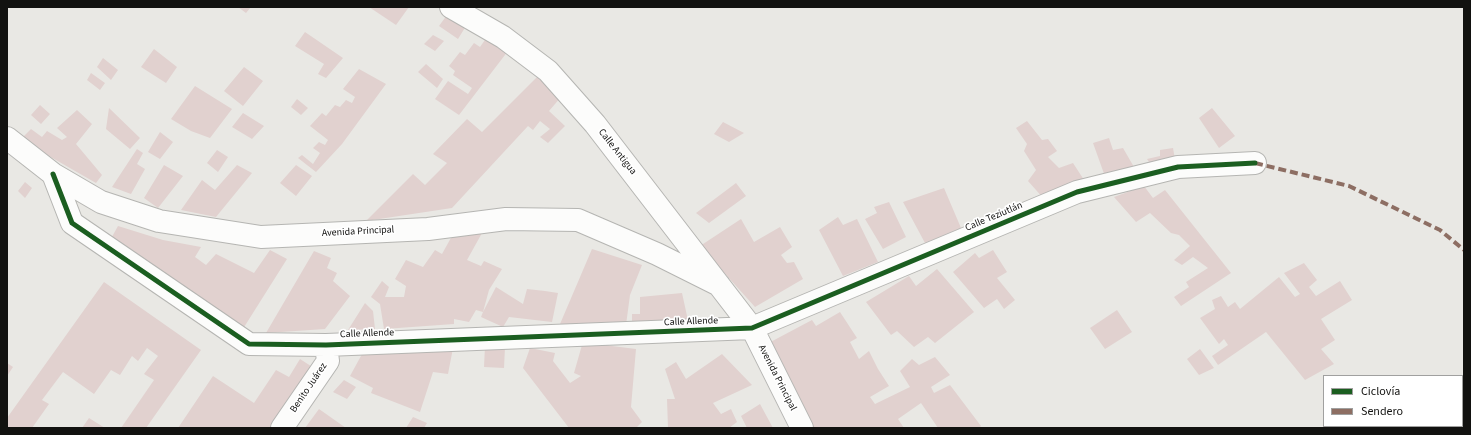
<!DOCTYPE html>
<meta charset="utf-8">
<style>
body{margin:0}
#map{position:relative;width:1471px;height:435px;overflow:hidden;background:#e9e8e4;font-family:"Source Sans 3",sans-serif}
canvas{display:block}
.frame{position:absolute;inset:0;border:8px solid #121210;pointer-events:none}
.legend{position:absolute;left:1323px;top:375px;width:140px;height:52px;box-sizing:border-box;background:#fff;border:1px solid #a0a09f;margin:0;padding:5px 7px;list-style:none;font-size:12px;color:#121210}
.legend li{display:flex;align-items:center;gap:8px;height:20px}
.legend b{width:20px;border:1px solid #a0a09f}
</style>
<div id="map">
<canvas width="1471" height="435"></canvas>
<div class="frame"></div>
<ul class="legend">
<li><b style="height:5px;background:#1b5e20"></b>Ciclovía</li>
<li><b style="height:5px;background:#8d6e63"></b>Sendero</li>
</ul>
</div>
<script>
const c = document.querySelector('canvas').getContext('2d');
c.lineJoin = 'round';
function fill(path, color) { c.fillStyle = color; c.fill(path, 'evenodd'); }
const poly = rows => new Path2D(rows.map(r => 'M' + r).join(''));
function trace(path, color, width, dash) { c.strokeStyle = color; c.lineWidth = width; c.lineCap = dash ? 'butt' : 'round'; c.setLineDash(dash || []); c.stroke(path); }
function label(font, color, halo, rows, align = 'center') {
  c.font = font + ' "Source Sans 3",sans-serif'; c.lineWidth = 3.5; c.setLineDash([]); c.textBaseline = 'middle'; c.strokeStyle = halo; c.fillStyle = color; for (const [text, x, y, turn = 0] of rows) {
    c.save(); c.translate(x, y); c.rotate((+turn || 0) * Math.PI / 180); c.textAlign = isNaN(turn) ? turn : align; if (halo) c.strokeText(text, 0, 0); c.fillText(text, 0, 0); c.restore();
  }
}
const building = poly([
 [238,7,251,7,246,13],
 [369,7,409,7,396,25],
 [447,15,466,26,458,39,439,26],
 [305,32,343,58,326,78,318,74,324,64,295,46],
 [433,35,444,41,435,51,424,44],
 [487,37,508,51,459,115,435,99,448,81,468,94,472,88,453,75,455,71,449,66,460,52,465,55,474,43,480,47],
 [154,49,177,67,166,83,141,67],
 [103,58,118,70,111,80,97,67],
 [426,64,443,79,437,88,418,72],
 [244,67,263,81,243,106,224,91],
 [359,69,386,84,342,144,316,172,298,158,302,155,313,164,320,153,313,148,319,142,325,145,328,140,310,126,322,113,326,116,335,105,340,107,346,100,352,103,355,97,343,89],
 [91,73,105,83,100,90,87,80],
 [537,77,561,97,549,111,565,126,548,143,540,137,550,129,540,121,533,130,528,126,452,208,366,221,413,174,425,185,447,163,433,154,467,119,482,132],
 [195,86,232,109,210,138,191,131,171,119],
 [297,99,308,108,301,115,291,107],
 [40,105,50,114,41,124,31,115],
 [109,108,140,138,130,149,106,129],
 [1212,108,1235,136,1219,148,1199,118],
 [77,110,92,124,76,144,102,175,96,183,35,148,23,137,31,129,42,137,47,131,62,140,67,137,57,128],
 [243,113,264,126,252,139,232,127],
 [1027,121,1042,140,1048,139,1057,151,1048,157,1059,168,1073,163,1086,183,1044,199,1028,181,1036,170,1024,151,1027,144,1016,128],
 [723,122,744,133,729,142,714,134],
 [160,132,173,142,160,159,148,152],
 [1109,138,1113,150,1123,148,1138,174,1107,182,1093,143],
 [1173,148,1176,165,1153,168,1147,159,1160,156,1160,150],
 [137,149,143,153,137,164,145,169,131,194,112,187],
 [217,150,228,157,218,172,207,163],
 [164,165,183,176,158,208,144,198],
 [237,165,252,173,216,217,181,210,202,180,215,190],
 [296,165,312,176,296,196,280,183],
 [25,182,32,188,25,198,18,191],
 [736,183,746,196,709,223,696,213],
 [1144,186,1153,198,1165,190,1231,273,1181,306,1174,297,1189,287,1186,282,1208,268,1193,257,1182,265,1174,260,1190,246,1179,235,1171,233,1150,213,1136,222,1114,197],
 [944,188,961,228,925,243,903,202],
 [889,202,906,237,883,249,865,219,877,213,874,207],
 [838,217,843,225,857,219,878,262,843,276,819,230],
 [741,219,754,242,780,227,792,247,781,255,787,263,794,262,803,279,755,307,700,246],
 [118,226,163,240,201,247,195,257,206,265,216,254,254,273,270,250,287,259,241,332,108,244],
 [482,233,467,260,481,266,484,261,502,269,489,290,483,312,496,287,523,304,527,289,545,291,558,293,552,322,509,317,503,327,481,317,483,312,476,310,469,322,454,319,454,324,384,329,380,304,371,297,382,281,389,287,385,297,404,297,406,286,395,279,406,260,423,267,435,250,442,254,452,236],
 [592,249,642,265,630,295,626,325,560,324],
 [993,250,1007,272,997,278,1015,300,1004,309,997,299,984,308,953,272,975,253,979,258],
 [314,251,331,258,327,268,337,273,333,281,350,296,325,329,266,333],
 [1304,263,1317,280,1309,287,1316,296,1340,281,1352,300,1321,319,1335,340,1321,349,1334,364,1305,380,1266,332,1218,365,1212,356,1228,345,1224,339,1219,344,1200,318,1215,309,1212,300,1221,296,1228,307,1235,302,1240,309,1279,277,1295,297,1300,294,1284,273],
 [937,269,974,312,935,343,928,337,914,347,897,331,891,335,866,302,909,276,916,286],
 [104,282,201,350,146,428,121,428,154,380,144,374,158,356,147,348,138,361,132,356,120,375,111,370,94,394,63,372,42,400,49,404,32,428,10,428,7,426,7,418],
 [682,293,689,325,632,327,632,314,640,314,640,297],
 [365,303,373,311,375,329,348,330],
 [1117,310,1132,332,1105,349,1090,328],
 [840,312,857,338,850,342,859,359,869,351,878,369,889,386,870,397,875,404,910,387,900,371,912,359,919,365,935,357,950,375,931,387,934,393,950,385,981,426,979,428,938,428,921,403,898,419,904,428,805,428,763,346,812,320,816,326],
 [596,344,636,349,631,407,642,422,636,428,569,428,523,368,530,348,555,353,553,361,570,383,581,376,574,373,582,345],
 [367,345,453,348,448,374,433,372,420,412,371,393,373,388,350,376],
 [485,346,505,347,504,368,484,367],
 [1200,349,1214,368,1199,375,1187,359],
 [722,354,752,385,713,403,721,414,731,409,737,422,729,428,668,428,667,399,675,399,665,369,676,362,686,379],
 [300,359,317,370,269,428,178,428,213,376,254,403,276,370,289,377],
 [7,363,13,367,7,376],
 [344,380,356,387,347,399,333,392],
 [760,404,773,428,747,428,741,416],
 [319,409,346,428,305,428],
 [413,417,427,423,424,428,406,428],
 [89,418,105,428,82,428]
]);
const minor = poly([
 [451,7,503,37,548,71,595,124,752,328,802,428],
 [7,138,53,174,101,202,159,221,261,237,428,229,506,219,578,220,657,254,719,285],
 [53,174,72,223,249,344,326,345,752,328,1077,192,1178,167,1255,163],
 [282,428,328,361,326,345]
]);
const quiet = poly([
 [1255,163,1349,186,1440,230,1464,250]
]);
const cycleway = poly([
 [53,174,72,223,249,344,326,345,752,328,1077,192,1178,167,1255,163]
]);
const streetNames = [
 ["Calle Antigua",617,152,52],
 ["Calle Teziutlán",994,217,-23],
 ["Avenida Principal",358,232,-3],
 ["Calle Allende",691,322,-2],
 ["Calle Allende",367,334,-2],
 ["Avenida Principal",777,378,63],
 ["Benito Juárez",309,388,-56]
];
fill(building, '#e1d1cf');
trace(minor, '#b5b5b2', 24);
trace(minor, '#fcfcfb', 22);
trace(quiet, '#8d6e63', 4, [8, 4]);
trace(cycleway, '#1b5e20', 5);
label('10px', '#121210', '#fff', streetNames);
</script>
